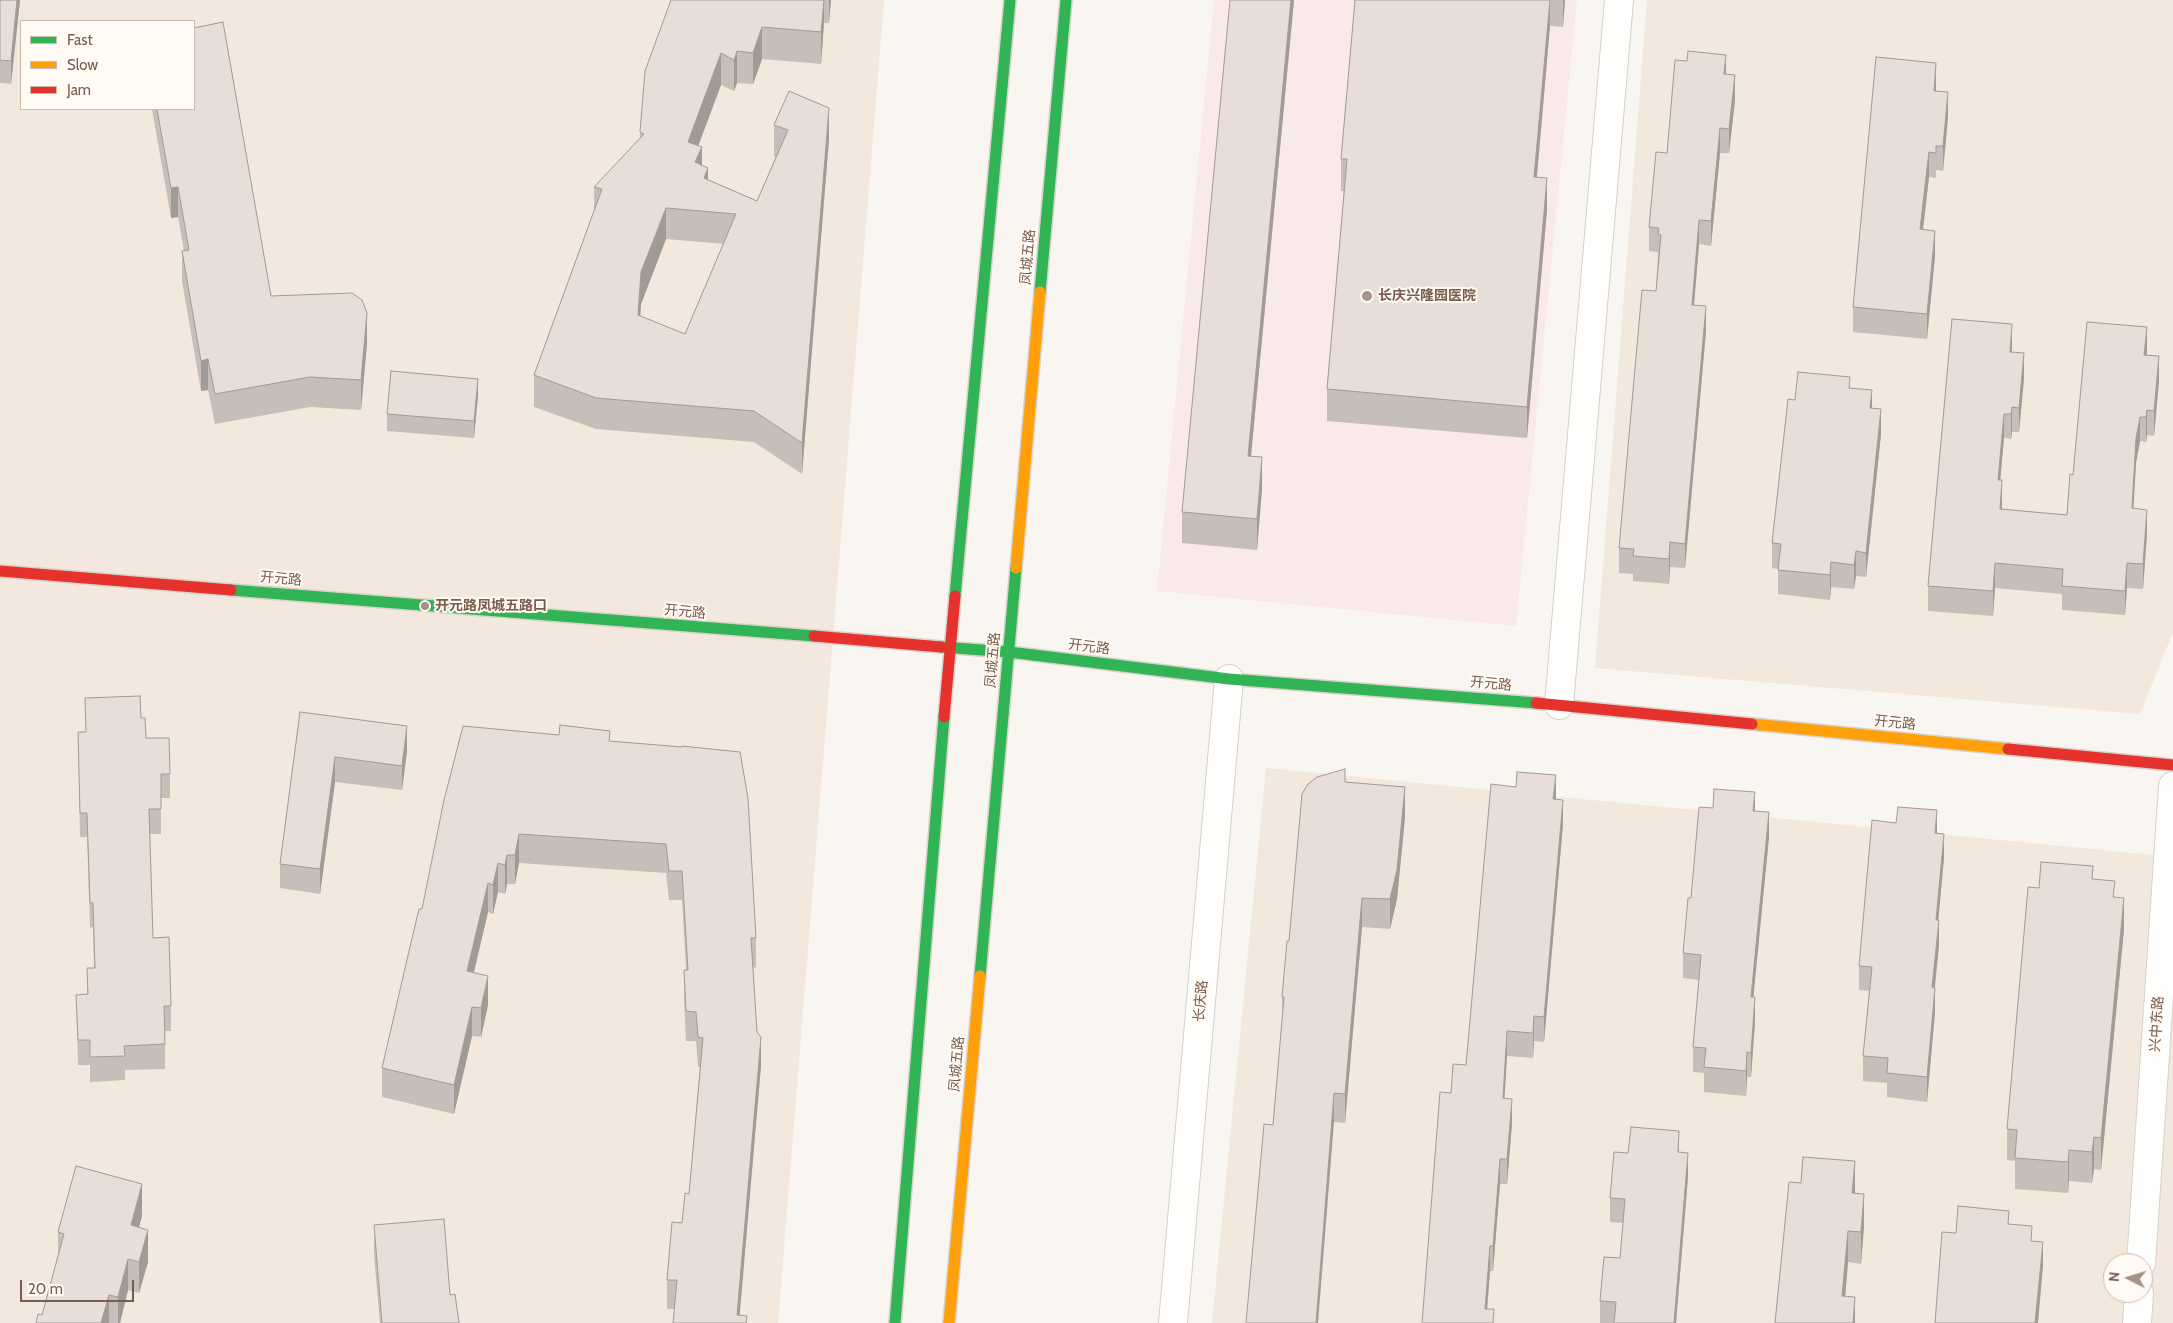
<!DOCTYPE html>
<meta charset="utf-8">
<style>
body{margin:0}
#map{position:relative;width:2173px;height:1323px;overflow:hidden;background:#f9f5f0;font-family:Cabin,sans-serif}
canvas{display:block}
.legend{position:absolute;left:20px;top:20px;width:175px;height:90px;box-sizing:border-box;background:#fffaf3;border:1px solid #cabbb1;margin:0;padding:6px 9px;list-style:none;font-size:15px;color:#7a5c4d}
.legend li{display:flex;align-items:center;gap:10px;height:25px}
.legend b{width:25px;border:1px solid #cabbb1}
.north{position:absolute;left:2103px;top:1253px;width:50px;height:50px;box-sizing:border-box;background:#fffaf3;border:1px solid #cabbb1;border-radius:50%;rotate:275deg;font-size:14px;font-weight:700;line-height:20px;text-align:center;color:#7a5c4d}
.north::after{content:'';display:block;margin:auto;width:18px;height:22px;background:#a69286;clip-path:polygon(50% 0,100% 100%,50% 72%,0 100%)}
.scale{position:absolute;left:20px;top:1280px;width:114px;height:22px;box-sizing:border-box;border:2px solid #7a5c4d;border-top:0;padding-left:6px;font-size:15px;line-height:18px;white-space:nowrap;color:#7a5c4d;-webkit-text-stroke:4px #fffaf3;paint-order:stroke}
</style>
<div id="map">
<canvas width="2173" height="1323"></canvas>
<ul class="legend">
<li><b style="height:6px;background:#30b455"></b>Fast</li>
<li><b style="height:6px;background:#ff9f0a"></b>Slow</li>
<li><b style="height:6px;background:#e5322d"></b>Jam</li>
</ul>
<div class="north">N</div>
<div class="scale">20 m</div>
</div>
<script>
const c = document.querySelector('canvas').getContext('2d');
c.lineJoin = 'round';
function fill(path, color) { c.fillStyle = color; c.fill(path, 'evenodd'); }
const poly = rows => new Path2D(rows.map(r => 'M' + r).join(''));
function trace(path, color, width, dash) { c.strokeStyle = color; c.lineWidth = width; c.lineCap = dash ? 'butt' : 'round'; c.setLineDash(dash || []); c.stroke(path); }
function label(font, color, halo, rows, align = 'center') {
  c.font = font + ' Cabin,"Noto Sans SC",sans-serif'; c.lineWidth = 4; c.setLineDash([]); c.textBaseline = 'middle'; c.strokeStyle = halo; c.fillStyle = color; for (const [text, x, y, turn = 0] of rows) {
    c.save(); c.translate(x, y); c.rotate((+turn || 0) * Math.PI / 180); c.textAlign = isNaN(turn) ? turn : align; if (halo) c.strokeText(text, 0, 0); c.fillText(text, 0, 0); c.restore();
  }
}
const residential = poly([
 [0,0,884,0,778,1323,0,1323],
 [21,21,194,21,194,109,21,109],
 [1647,0,2173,0,2173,632,2140,714,1595,668],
 [1266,768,2173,857,2173,1323,1212,1323],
 [2113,1263,2143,1263,2143,1293,2113,1293]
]);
const medical = poly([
 [1214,0,1577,0,1516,626,1157,591]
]);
const street = poly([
 [1559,705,1619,0],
 [2141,1263,2173,786],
 [1173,1323,1229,679],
 [2137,1323,2139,1293]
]);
const fast = poly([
 [1040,292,1066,0],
 [231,590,814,636],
 [955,596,1010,0],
 [941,647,1009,652,1229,679,1536,703],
 [980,976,1016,568],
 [895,1323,944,717]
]);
const slow = poly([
 [1016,568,1040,292],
 [1752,724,2008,749],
 [949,1323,980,976]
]);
const jam = poly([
 [0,571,231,590],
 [814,636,941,647],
 [1536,703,1752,724],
 [944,717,955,596],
 [2008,749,2173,765]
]);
const wall = poly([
 [0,0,20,0,11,84,0,83],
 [671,0,831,0,829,23,824,23,821,64,762,59,753,84,737,83,734,91,721,85,698,146,702,165,708,180,757,201,776,157,774,157,774,125,829,139,802,474,754,442,596,429,534,407,534,375,594,212,594,187,640,139,640,132],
 [666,239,724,244,685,334,640,317,641,304],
 [1294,0,1251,456,1262,489,1257,550,1182,543,1182,512],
 [1355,0,1565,0,1563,27,1550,26,1537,177,1547,210,1527,438,1327,421,1327,389,1344,191,1341,191,1341,159],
 [1726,75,1735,100,1729,153,1720,153,1711,246,1699,244,1694,305,1706,331,1685,568,1670,567,1669,584,1633,581,1633,574,1619,573,1619,548,1656,291,1658,252,1649,251,1649,227,1667,153],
 [1936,87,1936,91,1948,117,1943,171,1936,170,1936,178,1929,177,1923,229,1935,256,1927,339,1853,332,1853,307],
 [152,109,194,109,271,296,367,343,361,410,310,407,215,424,208,390,201,391,182,281,182,251,184,251,178,217,171,218],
 [2012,352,2024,378,2019,432,2012,432,2011,439,2004,438,2000,480,2002,509,2067,515,2073,475,2147,355,2159,381,2154,436,2147,435,2146,442,2140,441,2136,463,2133,509,2147,534,2143,589,2127,588,2125,615,2062,610,2062,594,1995,588,1993,616,1928,611,1928,586],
 [1850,388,1872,408,1881,434,1866,577,1856,576,1854,589,1831,587,1830,600,1778,594,1778,569,1772,568,1772,543,1795,400],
 [478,396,474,438,387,431,387,414],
 [85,698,141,718,146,738,170,774,170,798,161,798,161,834,150,834,153,938,171,1006,171,1031,165,1031,165,1069,125,1070,125,1080,90,1082,90,1065,78,1065,76,995,87,994,87,968,94,968,93,927,90,928,87,837,80,837,78,732,86,732],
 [300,712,407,751,402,790,335,782,320,894,280,888,280,864],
 [559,735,610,741,756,938,756,968,753,967,757,1032,761,1066,739,1315,747,1323,674,1309,667,1309,667,1280,689,1194,700,1067,698,1067,696,1041,686,1041,684,999,684,970,686,970,682,900,669,900,666,873,519,863,515,884,507,884,505,894,498,892,493,914,488,912,474,973,488,1005,481,1037,472,1036,454,1114,382,1097,382,1068,422,909],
 [1345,782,1405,817,1397,899,1390,929,1362,927,1345,1123,1334,1122,1273,1125,1282,1026,1282,997,1289,941],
 [1556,799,1563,824,1544,1042,1534,1041,1533,1058,1507,1056,1504,1098,1512,1124,1507,1184,1500,1184,1493,1271,1490,1271,1487,1309,1494,1323,1422,1323,1451,1093,1466,1065],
 [1755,811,1769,837,1753,997,1755,1022,1751,1077,1747,1077,1746,1096,1704,1092,1704,1073,1693,1072,1693,1047,1699,980,1683,978,1683,953,1691,898],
 [1937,833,1944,858,1938,920,1939,945,1935,988,1935,1012,1927,1102,1887,1097,1887,1083,1863,1081,1863,1056,1869,991,1859,990,1859,966],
 [2093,879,2115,897,2124,929,2101,1170,2094,1169,2092,1183,2069,1181,2068,1193,2015,1189,2015,1161,2007,1160,2007,1129,2039,888],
 [1679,1152,1688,1177,1676,1323,1600,1323,1600,1301,1620,1258,1623,1223,1610,1222,1610,1198,1628,1153],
 [1855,1193,1864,1226,1861,1264,1848,1262,1845,1296,1855,1323,1775,1323],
 [142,1216,139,1227,148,1262,139,1293,128,1290,120,1323,36,1323,42,1315,58,1256,58,1232],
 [374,1225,450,1295,459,1323,380,1323,374,1256]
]);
const shadedWall = poly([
 [17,0,20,0,11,84,11,61],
 [824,0,824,23,821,64,821,32],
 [829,0,831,0,829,23],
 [1291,0,1294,0,1248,487,1248,456],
 [1550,0,1550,26,1534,208,1534,177],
 [1563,0,1565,0,1563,27],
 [762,27,762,59,753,84,753,53],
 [737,51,737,83,734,91,734,60],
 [721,53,721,85,688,173,688,142],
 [1726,55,1726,79,1724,74],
 [1936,63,1936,87,1934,115,1934,91],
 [1735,75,1735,100,1729,153,1729,129],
 [1948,92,1948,117,1943,171,1943,146],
 [829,108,829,139,802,474,802,443],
 [1720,128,1720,153,1711,246,1711,221],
 [702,147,702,178,695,162],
 [1929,152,1929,177,1920,254,1920,229],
 [708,168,708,200,704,178],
 [1547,178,1547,210,1527,438,1527,407],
 [178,187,178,217,171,218,171,188],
 [666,208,666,239,641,304,638,347,638,315,641,272],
 [1699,220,1699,244,1692,329,1692,305],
 [1935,231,1935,256,1927,339,1927,314],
 [1706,306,1706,331,1685,568,1685,544],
 [367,313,367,343,361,410,361,380],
 [2012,324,2012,349,2010,377,2010,352],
 [2147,327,2147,352,2144,380,2144,355],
 [2024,353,2024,378,2019,432,2019,408],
 [2159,356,2159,381,2154,436,2154,411],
 [208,359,208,390,201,391,201,361],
 [478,379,478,396,474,438,474,421],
 [1872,390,1872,415,1870,408],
 [2012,407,2012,432,2011,439,2011,414],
 [1881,409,1881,434,1866,577,1866,553],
 [2147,410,2147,435,2146,442,2146,417],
 [2004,414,2004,438,1998,505,1998,480],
 [2140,417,2140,441,2136,463,2132,533,2132,508,2136,438],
 [1262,457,1262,489,1257,550,1257,519],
 [2002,480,2002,505,2000,534,2000,509],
 [2147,510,2147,534,2143,589,2143,564],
 [1670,542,1670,567,1669,584,1669,559],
 [1856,551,1856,576,1854,589,1854,565],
 [1831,562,1831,587,1830,600,1830,575],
 [1995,563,1995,588,1993,616,1993,591],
 [2127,563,2127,588,2125,615,2125,591],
 [407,726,407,751,402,790,402,766],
 [335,757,335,782,320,894,320,869],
 [1556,775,1556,800,1553,799],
 [1405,787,1405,817,1397,899,1390,929,1390,899],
 [1755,792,1755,817,1753,811],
 [1563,800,1563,824,1544,1042,1544,1017],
 [1937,810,1937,835,1935,833],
 [1769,812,1769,837,1751,1022,1751,997],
 [519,834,519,863,515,884,515,855],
 [1944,834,1944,858,1936,945,1936,920],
 [507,855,507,884,505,894,505,865],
 [498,863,498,892,493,914,493,885],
 [488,883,488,912,467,1000,467,971],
 [1362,898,1362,927,1345,1123,1345,1094],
 [2124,898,2124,929,2101,1170,2101,1138],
 [1939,920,1939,945,1932,1012,1932,987],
 [488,976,488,1005,481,1037,481,1008],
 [1935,988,1935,1012,1927,1102,1927,1077],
 [1755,997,1755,1022,1751,1077,1751,1053],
 [472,1007,472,1036,454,1114,454,1085],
 [1534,1016,1534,1041,1533,1058,1533,1033],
 [1507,1031,1507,1056,1503,1123,1503,1098],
 [761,1037,761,1066,739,1323,737,1315],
 [1747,1052,1747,1077,1746,1096,1746,1071],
 [1334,1093,1334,1122,1318,1323,1316,1323],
 [1512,1099,1512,1124,1507,1184,1507,1159],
 [1679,1131,1679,1156,1678,1152],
 [2094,1137,2094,1169,2092,1183,2092,1152],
 [2069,1150,2069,1181,2068,1193,2068,1162],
 [1688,1153,1688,1177,1676,1323,1674,1323],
 [1500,1159,1500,1184,1493,1271,1493,1246],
 [1855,1161,1855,1193,1852,1193],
 [142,1184,142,1216,131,1257,131,1225],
 [1864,1194,1864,1226,1861,1264,1861,1232],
 [148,1230,148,1262,139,1293,139,1262],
 [1848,1231,1848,1262,1843,1323,1842,1296],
 [2043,1242,2043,1266,2038,1323,2035,1323],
 [1490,1246,1490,1271,1486,1323,1485,1309],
 [128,1259,128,1290,120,1323,118,1323,118,1297],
 [109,1295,109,1323,101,1323],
 [1855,1297,1855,1323,1853,1323]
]);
const building = poly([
 [0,0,17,0,11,61,0,60,0,0],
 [671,0,824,0,821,32,762,27,753,53,737,51,734,60,721,53,688,142,702,147,695,162,708,168,704,178,757,201,788,130,774,125,789,91,829,108,802,443,754,411,596,398,534,375,602,189,594,187,644,134,640,132,645,71,671,0],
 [666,208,736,214,685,334,638,315,641,272,666,208],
 [1230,0,1291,0,1248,456,1262,457,1257,519,1182,512,1230,0],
 [1355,0,1550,0,1534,177,1547,178,1527,407,1327,389,1347,159,1341,159,1355,0],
 [223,22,271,296,352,293,362,300,367,313,361,380,310,377,215,394,208,359,201,361,182,251,189,250,178,187,171,188,157,109,194,109,194,28,223,22],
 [1688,51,1726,55,1724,74,1735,75,1729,129,1720,128,1711,221,1699,220,1692,305,1706,306,1685,544,1670,542,1669,559,1633,556,1634,549,1619,548,1642,290,1656,291,1661,235,1658,234,1659,228,1649,227,1656,152,1667,153,1675,60,1687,61,1688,51],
 [1876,57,1936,63,1934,91,1948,92,1943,146,1936,146,1936,153,1929,152,1920,229,1935,231,1927,314,1853,307,1876,57],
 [1952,319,2012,324,2010,352,2024,353,2019,408,2012,407,2011,414,2004,414,1998,480,2002,480,2000,509,2067,515,2070,474,2073,475,2087,322,2147,327,2144,355,2159,356,2154,411,2147,410,2146,417,2140,417,2136,438,2132,508,2147,510,2143,564,2127,563,2125,591,2062,586,2063,569,1995,563,1993,591,1928,586,1952,319],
 [391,371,478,379,474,421,387,414,391,371],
 [1798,372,1850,377,1849,388,1872,390,1870,408,1881,409,1866,553,1856,551,1854,565,1831,562,1830,575,1778,570,1781,544,1772,543,1788,399,1795,400,1798,372],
 [140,696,141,718,145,718,146,738,169,738,170,774,161,774,161,809,149,809,153,938,169,937,171,1006,164,1006,165,1044,124,1046,125,1056,90,1057,90,1040,78,1040,76,995,88,994,87,968,95,968,93,903,90,903,87,813,80,813,78,732,86,732,85,698,140,696],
 [300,712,407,726,402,766,335,757,320,869,280,864,300,712],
 [560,725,610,731,609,741,682,747,682,746,740,752,748,798,756,938,751,938,757,1032,761,1037,737,1315,747,1316,746,1323,673,1323,677,1280,667,1280,672,1222,682,1223,685,1193,689,1194,703,1038,698,1037,696,1012,686,1011,684,970,688,970,682,871,669,871,666,844,519,834,515,855,507,855,505,865,498,863,493,885,488,883,467,971,488,976,481,1008,472,1007,454,1085,382,1068,409,951,419,909,422,909,444,800,463,726,559,735,560,725],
 [1345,769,1345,782,1405,787,1397,870,1390,899,1362,898,1345,1094,1334,1093,1316,1323,1246,1323,1264,1124,1273,1125,1284,997,1282,997,1287,941,1289,941,1302,794,1308,784,1317,777,1345,769],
 [1517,772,1556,775,1553,799,1563,800,1544,1017,1534,1016,1533,1033,1507,1031,1503,1098,1512,1099,1507,1159,1500,1159,1493,1246,1490,1246,1485,1309,1494,1309,1493,1323,1422,1323,1440,1092,1451,1093,1453,1064,1466,1065,1491,784,1516,787,1517,772],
 [1714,789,1755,792,1753,811,1769,812,1751,997,1755,997,1751,1053,1747,1052,1746,1071,1704,1067,1706,1048,1693,1047,1701,955,1683,953,1688,898,1691,898,1699,807,1713,808,1714,789],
 [1898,807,1937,810,1935,833,1944,834,1936,920,1939,920,1932,987,1935,988,1927,1077,1887,1073,1888,1058,1863,1056,1872,967,1859,966,1872,820,1896,823,1898,807],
 [2041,862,2093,866,2092,879,2115,881,2113,897,2124,898,2101,1138,2094,1137,2092,1152,2069,1150,2068,1162,2015,1158,2017,1130,2007,1129,2028,887,2039,888,2041,862],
 [1631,1127,1679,1131,1678,1152,1688,1153,1674,1323,1614,1323,1616,1302,1600,1301,1604,1257,1620,1258,1625,1199,1610,1198,1614,1152,1628,1153,1631,1127],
 [1803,1157,1855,1161,1852,1193,1864,1194,1861,1232,1848,1231,1842,1296,1855,1297,1853,1323,1775,1323,1789,1182,1801,1183,1803,1157],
 [76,1166,142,1184,131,1225,148,1230,139,1262,128,1259,118,1297,109,1295,101,1323,36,1323,38,1314,42,1315,64,1234,58,1232,76,1166],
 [1958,1206,2009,1211,2008,1224,2032,1226,2031,1241,2043,1242,2035,1323,1935,1323,1942,1232,1956,1233,1958,1206],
 [444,1219,450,1295,455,1294,459,1323,382,1323,374,1225,444,1219]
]);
const markers = [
 [1367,296,6,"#a69286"],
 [425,606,5,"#a69286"]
];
const streetNames = [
 ["凤城五路",1028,257,-85],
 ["开元路",281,579,5],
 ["开元路",685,612,5],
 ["开元路",1089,647,7],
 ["凤城五路",993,660,-85],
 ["开元路",1491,684,5],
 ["开元路",1895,723,6],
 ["长庆路",1201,1001,-85],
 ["兴中东路",2157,1024,-86],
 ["凤城五路",957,1064,-85]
];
const poiNames = [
 ["长庆兴隆园医院",1378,296],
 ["开元路凤城五路口",435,606]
];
fill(residential, '#f2e8de');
fill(medical, '#fae9e9');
trace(street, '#d7d1cb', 30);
trace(fast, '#d9d2cb', 14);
trace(slow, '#d9d2cb', 14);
trace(jam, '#d9d2cb', 14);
trace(street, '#fefefd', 28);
trace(fast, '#30b455', 11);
trace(slow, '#ff9f0a', 11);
trace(jam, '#e5322d', 11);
fill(wall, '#c6bfb9');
fill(shadedWall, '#a19b96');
fill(building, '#e6ded7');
trace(building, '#a19b96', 1);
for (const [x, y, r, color] of markers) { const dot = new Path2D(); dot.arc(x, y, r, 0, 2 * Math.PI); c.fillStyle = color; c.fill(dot); trace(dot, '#fffaf3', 2); }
label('14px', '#7a5c4d', '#fffaf3', streetNames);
label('bold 14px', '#7a5c4d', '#fffaf3', poiNames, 'left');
</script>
